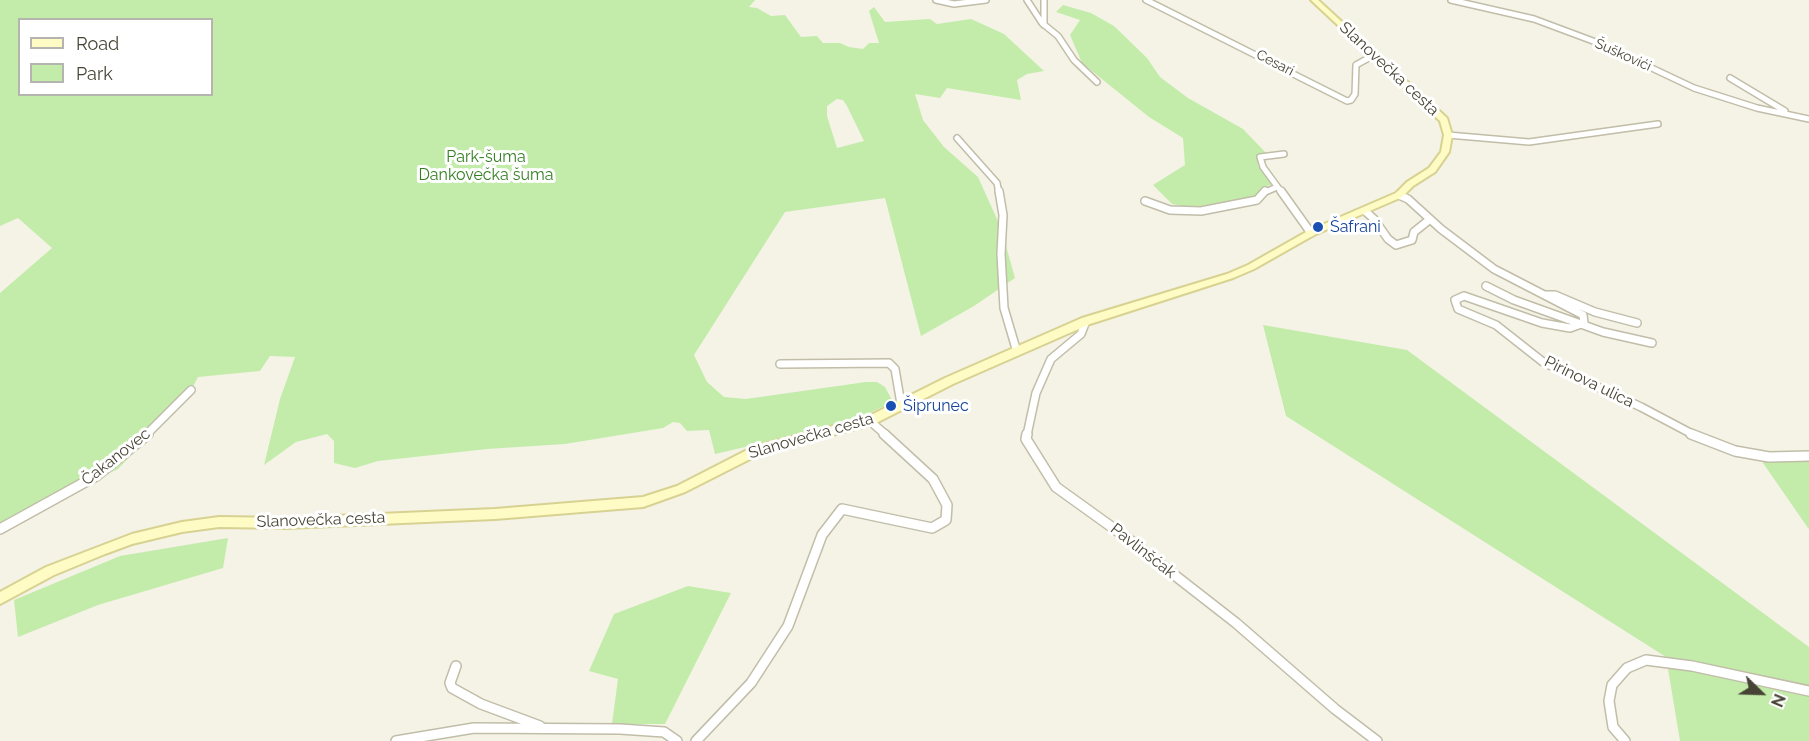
<!DOCTYPE html>
<meta charset="utf-8">
<style>
body{margin:0}
#map{position:relative;width:1809px;height:741px;overflow:hidden;background:#f4f3e6;font-family:Raleway,sans-serif}
canvas{display:block}
.legend{position:absolute;left:18px;top:18px;width:195px;height:78px;box-sizing:border-box;background:#fff;border:2px solid #b6b4ae;margin:0;padding:8px 10px;list-style:none;font-size:18px;color:#484435}
.legend li{display:flex;align-items:center;gap:12px;height:30px}
.legend b{width:30px;border:2px solid #b6b4ae}
.north{position:absolute;left:1731px;top:663px;width:60px;height:60px;-webkit-text-stroke:4px #fff;paint-order:stroke;rotate:113deg;font-size:16px;font-weight:700;line-height:24px;text-align:center;color:#484435}
.north::after{content:'';display:block;margin:auto;width:21px;height:27px;background:#484435;clip-path:polygon(50% 0,100% 100%,50% 72%,0 100%)}
</style>
<div id="map">
<canvas width="1809" height="741"></canvas>
<ul class="legend">
<li><b style="height:8px;background:#fffbc5"></b>Road</li>
<li><b style="height:16px;background:#c3ecab"></b>Park</li>
</ul>
<div class="north">N</div>
</div>
<script>
const c = document.querySelector('canvas').getContext('2d');
c.lineJoin = 'round';
function fill(path, color) { c.fillStyle = color; c.fill(path, 'evenodd'); }
const poly = rows => new Path2D(rows.map(r => 'M' + r).join(''));
function trace(path, color, width, dash) { c.strokeStyle = color; c.lineWidth = width; c.lineCap = dash ? 'butt' : 'round'; c.setLineDash(dash || []); c.stroke(path); }
function label(font, color, halo, rows, align = 'center') {
  c.font = font + ' Raleway,sans-serif'; c.lineWidth = 6; c.setLineDash([]); c.textBaseline = 'middle'; c.strokeStyle = halo; c.fillStyle = color; for (const [text, x, y, turn = 0] of rows) {
    c.save(); c.translate(x, y); c.rotate((+turn || 0) * Math.PI / 180); c.textAlign = isNaN(turn) ? turn : align; if (halo) c.strokeText(text, 0, 0); c.fillText(text, 0, 0); c.restore();
  }
}
const green = poly([
 [0,0,755,0,749,7,757,8,771,16,785,15,801,37,817,36,823,43,840,43,849,47,863,49,869,43,879,43,869,11,874,7,885,22,930,19,937,24,971,19,1004,34,1044,71,1027,74,1017,80,1021,100,947,88,940,98,915,94,923,120,944,147,978,177,1001,228,1015,278,974,306,921,336,885,198,785,212,694,355,707,382,724,397,746,399,866,382,877,382,885,387,893,402,848,423,715,454,709,430,687,431,680,423,673,422,663,428,565,444,487,449,378,461,355,468,334,463,334,441,327,434,296,442,264,465,280,399,295,357,270,356,260,371,198,377,188,396,118,469,0,526,0,293,52,248,18,218,0,226],
 [20,20,212,20,212,94,20,94],
 [837,99,843,100,847,106,864,141,837,148,827,116,827,106],
 [1063,5,1091,13,1114,26,1147,58,1160,77,1188,98,1243,129,1268,155,1257,155,1258,166,1272,184,1263,188,1254,197,1198,209,1172,204,1153,185,1185,165,1183,138,1149,117,1082,63,1070,35,1080,20,1056,12],
 [1263,325,1407,350,1809,647,1809,741,1680,741,1666,657,1286,416],
 [1754,450,1809,459,1809,529,1808,528],
 [228,538,223,568,98,605,18,637,14,600,120,556],
 [688,586,731,593,665,724,612,724,618,679,589,671,614,614]
]);
const streetFar2 = poly([
 [936,0,954,4,986,0],
 [1027,0,1042,23,1058,36,1074,60,1097,82],
 [1044,0,1044,25],
 [1146,0,1347,101,1351,100,1355,94,1356,65,1374,55],
 [1451,0,1534,19,1601,44,1694,88,1757,108,1809,119],
 [1730,78,1785,111],
 [1448,135,1529,142,1658,124],
 [957,138,997,183,999,193],
 [1263,193,1277,187],
 [1282,193,1263,167,1260,157,1284,154]
]);
const streetFar1 = poly([
 [999,191,1003,215,1001,254,1004,308,1017,352],
 [1281,191,1311,233],
 [1399,195,1408,199,1441,229,1494,269,1583,315,1584,323,1570,328,1542,323,1464,296,1455,300,1458,309,1496,325,1543,362,1641,407,1694,435],
 [1145,201,1170,210,1201,211,1257,200,1265,191],
 [1365,211,1374,219,1388,239,1396,245,1412,240,1414,232,1429,220],
 [1486,286,1514,300,1603,332,1652,343],
 [1546,295,1555,295,1595,312,1637,323],
 [780,364,889,363,895,369,901,404],
 [870,421,886,435],
 [146,435,191,390],
 [1027,435,1036,393,1051,359,1081,334,1086,321]
]);
const street = poly([
 [1027,434,1026,439,1056,487,1127,538,1236,623,1335,709,1377,741],
 [1691,434,1735,451,1769,457,1809,456],
 [0,529,96,476,148,434],
 [456,666,450,683,452,688,481,704,540,726],
 [396,741,474,728,620,729,664,732,677,741],
 [696,741,751,683,788,626,822,535,842,509,932,528,946,520,947,505,933,479,884,434],
 [1625,741,1613,727,1609,701,1612,685,1627,668,1646,660,1692,666,1809,691]
]);
const secondary = poly([
 [1311,0,1318,0,1447,118,1452,135,1449,152,1435,172,1413,186,1402,197,1314,235,1254,269,1233,278,1090,324,953,384,874,424,760,454,685,492,643,507,495,519,287,528,219,527,182,532,132,544,105,554,54,575,0,604,0,592,46,567,132,534,182,522,219,517,287,518,495,509,643,497,677,486,753,447,867,417,945,378,1082,318,1227,274,1248,265,1308,231,1396,193,1407,182,1429,168,1441,152,1444,135,1440,121,1311,0]
]);
const markers = [
 [1318,227,6,"#1a4fb4"],
 [891,406,6,"#1a4fb4"]
];
const farStreetnames = [
 ["Šuškovići",1623,55,24],
 ["Cesari",1275,63,27]
];
const streetNames = [
 ["Slanovečka cesta",1389,69,43],
 ["Pirinova ulica",1589,382,26],
 ["Slanovečka cesta",811,436,-16],
 ["Čakanovec",116,457,-38],
 ["Slanovečka cesta",321,520,-2],
 ["Pavlinšćak",1143,551,38]
];
const parkNames = [
 ["Park-šuma",486,157],
 ["Dankovečka šuma",486,175]
];
const transitNames = [
 ["Šafrani",1330,227],
 ["Šiprunec",903,406]
];
fill(green, '#c3ecab');
trace(streetFar2, '#c1bda8', 8);
trace(streetFar1, '#c1bda8', 10);
trace(street, '#c1bda8', 12);
trace(secondary, '#d8d292', 4);
trace(streetFar2, '#fff', 5);
trace(streetFar1, '#fff', 7);
trace(street, '#fff', 9);
fill(secondary, '#fffbc5');
for (const [x, y, r, color] of markers) { const dot = new Path2D(); dot.arc(x, y, r, 0, 2 * Math.PI); c.fillStyle = color; c.fill(dot); trace(dot, '#fff', 2); }
label('14px', '#484435', '#fff', farStreetnames);
label('16px', '#484435', '#fff', streetNames);
label('16px', '#357f23', '#fff', parkNames);
label('16px', '#164399', '#fff', transitNames, 'left');
</script>
